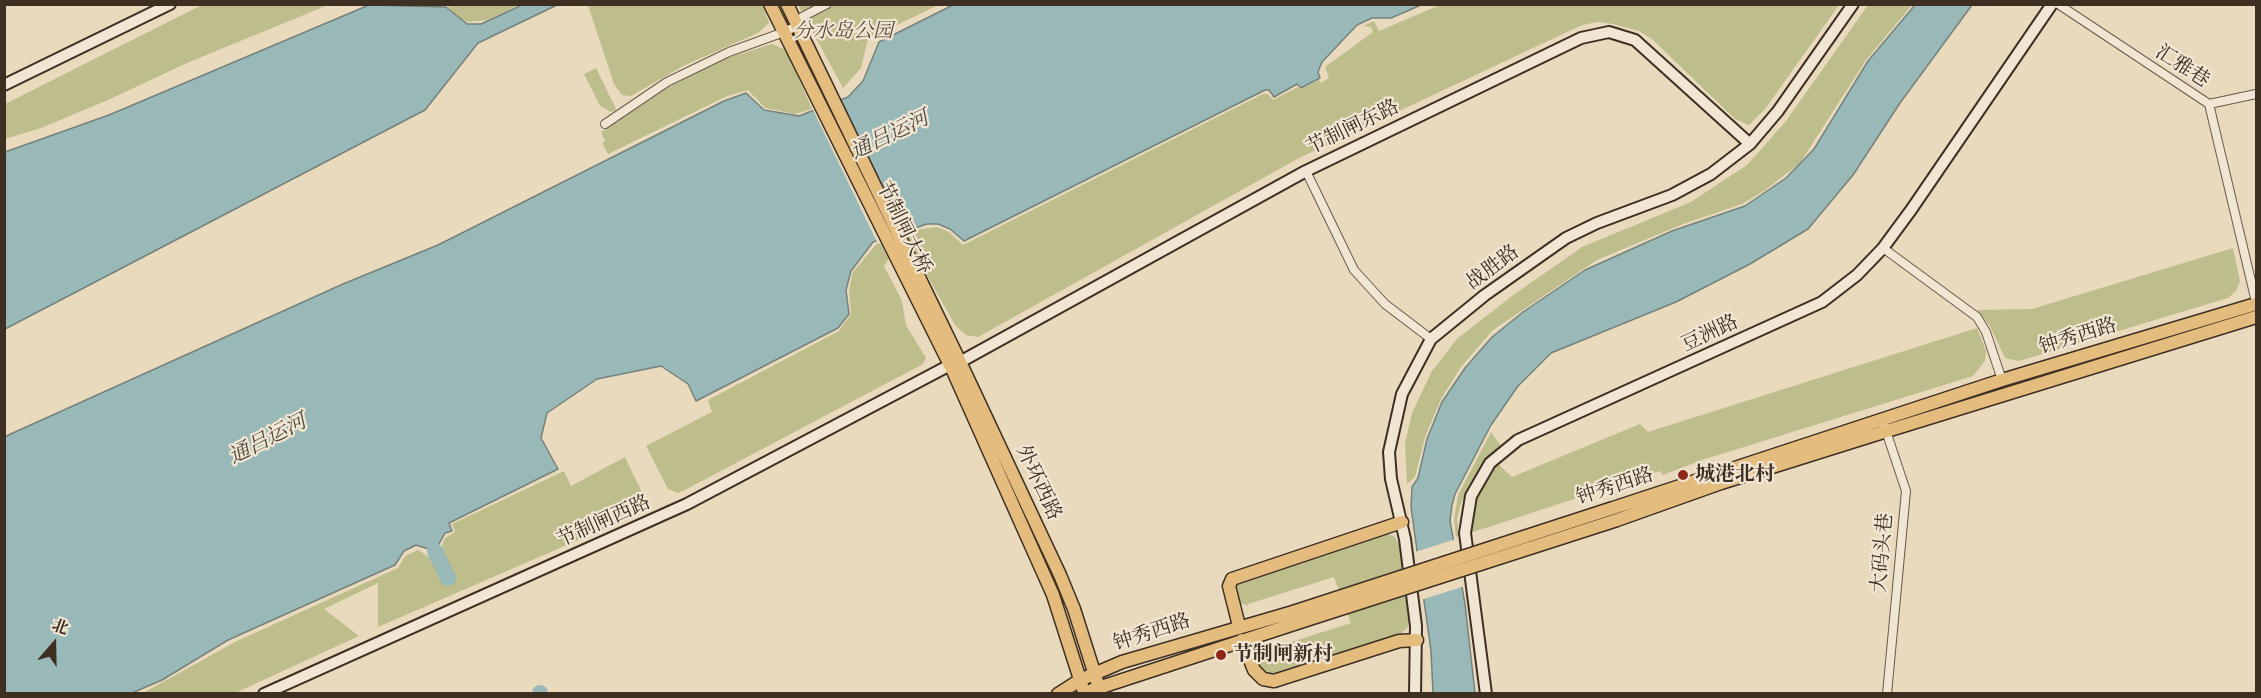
<!DOCTYPE html>
<meta charset="utf-8">
<style>
body{margin:0}
#map{position:relative;width:2261px;height:698px;overflow:hidden;background:#e9d9bd;font-family:"IM FELL French Canon","Noto Serif SC",serif}
canvas{display:block}
.frame{position:absolute;inset:0;border:6px solid #3e2f23;pointer-events:none}
.north{position:absolute;left:24px;top:614px;width:60px;height:60px;-webkit-text-stroke:4px #f1e6d4;paint-order:stroke;rotate:20deg;font-size:16px;font-weight:700;line-height:24px;text-align:center;color:#3e2f23}
.north::after{content:'';display:block;margin:auto;width:21px;height:27px;background:#3e2f23;clip-path:polygon(50% 0,100% 100%,50% 72%,0 100%)}
</style>
<div id="map">
<canvas width="2261" height="698"></canvas>
<div class="frame"></div>
<div class="north">北</div>
</div>
<script>
const c = document.querySelector('canvas').getContext('2d');
c.lineJoin = 'round';
function fill(path, color) { c.fillStyle = color; c.fill(path, 'evenodd'); }
const poly = rows => new Path2D(rows.map(r => 'M' + r).join(''));
function trace(path, color, width, dash) { c.strokeStyle = color; c.lineWidth = width; c.lineCap = dash ? 'butt' : 'round'; c.setLineDash(dash || []); c.stroke(path); }
function label(font, color, halo, rows, align = 'center') {
  c.font = font + ' "IM FELL French Canon","Noto Serif SC",serif'; c.lineWidth = 4.5; c.setLineDash([]); c.textBaseline = 'middle'; c.strokeStyle = halo; c.fillStyle = color; for (const [text, x, y, turn = 0] of rows) {
    c.save(); c.translate(x, y); c.rotate((+turn || 0) * Math.PI / 180); c.textAlign = isNaN(turn) ? turn : align; if (halo) c.strokeText(text, 0, 0); c.fillText(text, 0, 0); c.restore();
  }
}
const green = poly([
 [204,4,328,5,187,63,108,100,41,128,5,139,5,104],
 [447,5,519,5,487,20,467,22,457,17],
 [588,5,763,5,769,23,758,33,683,66,631,96,622,95,614,84],
 [798,5,938,5,868,39,861,68,843,88],
 [1440,5,1839,5,1765,109,1749,125,1735,119,1652,39,1639,31,1613,24,1598,22,1582,25,1299,158,978,337,966,335,955,325,904,234,914,230,937,227,949,232,963,245,1263,94,1268,94,1273,100,1298,87,1300,90,1319,80,1321,83,1329,78,1325,67,1373,32,1371,27,1363,26,1374,21,1379,31],
 [1868,5,1912,5,1866,60,1800,163,1764,191,1742,204,1683,224,1597,260,1493,330,1461,367,1441,399,1425,437,1415,477,1407,484,1405,444,1412,413,1432,371,1457,339,1512,296,1582,247,1691,202,1747,165,1786,121],
 [772,44,786,50,812,109,795,114,765,108,748,90,727,96,608,154,602,143,605,141,601,132,657,93,724,59],
 [596,68,615,107,616,110,611,112,600,106,584,74],
 [879,241,889,258,884,266,902,301,906,325,926,358,923,364,683,491,678,493,668,489,646,446,712,412,708,400,839,331,851,314,849,290,853,272],
 [2233,248,2240,281,2236,291,2228,298,2019,361,2005,358,1990,326,1977,310,2032,309],
 [1977,328,1986,351,1985,361,1973,376,1702,460,1663,475,1660,471,1470,533,1476,497,1487,477,1498,464,1512,477,1640,424,1648,432],
 [1491,432,1501,446,1486,461,1470,484,1461,503,1457,519,1459,536,1456,537,1454,520,1458,495],
 [625,457,646,501,645,508,638,514,378,627,378,583,324,609,359,636,235,693,143,693,237,641,398,568,405,556,418,550,432,559,446,583,452,582,441,548,445,538,455,532,452,524,564,471,571,486],
 [1383,534,1394,536,1402,549,1410,620,1408,627,1401,634,1275,674,1263,672,1258,661,1263,651,1351,623,1334,577,1248,604,1248,606,1240,603,1236,598,1235,589,1239,581]
]);
const water = poly([
 [369,5,446,7,467,24,481,24,522,5,557,5,478,43,425,110,5,329,5,152,109,115,369,5],
 [953,5,1421,5,1391,18,1372,18,1357,25,1322,62,1318,72,1320,78,1301,88,1297,84,1274,97,1269,90,1265,90,964,241,950,229,938,224,927,224,873,242,851,271,846,290,849,314,838,328,696,401,688,384,661,366,597,379,547,413,541,438,558,469,449,523,452,531,445,533,435,551,416,545,404,551,395,565,228,640,162,680,132,693,5,693,4,437,343,284,438,245,724,101,746,93,764,110,799,116,848,97,863,81,879,42,953,5],
 [1915,5,1972,5,1900,103,1853,175,1808,229,1750,264,1676,302,1551,353,1518,386,1491,425,1455,494,1452,505,1450,521,1465,604,1475,693,1433,693,1431,651,1411,507,1412,487,1418,478,1427,439,1442,402,1465,368,1492,337,1523,312,1585,270,1672,231,1745,206,1786,178,1814,149,1868,61,1915,5]
]);
const pier = poly([
 [839,97,906,233,878,244,812,108],
 [1456,539,1465,586,1421,600,1415,552]
]);
const river = poly([
 [435,551,448,578],
 [540,693,540,694]
]);
const street = poly([
 [2058,4,2209,104,2256,302],
 [2209,104,2256,94],
 [605,124,667,82,729,52,784,32,797,26,802,17,827,4],
 [1306,171,1354,270,1385,304,1431,339],
 [1883,248,1977,317,1986,332,2002,380],
 [1882,419,1906,491,1887,694]
]);
const secondary = poly([
 [4,85,170,4],
 [960,362,1306,171,1581,38,1609,32,1635,40,1750,144],
 [264,694,687,504,950,365],
 [1415,694,1416,626,1405,539,1391,479,1389,452,1402,394,1431,339,1485,295,1566,238,1597,223,1672,195,1711,174,1750,144,1778,111,1853,4],
 [1486,694,1465,533,1471,496,1490,463,1518,440,1822,302,1857,275,1883,248,1911,210,2052,4]
]);
const primary = poly([
 [770,4,953,371,1053,595,1084,692],
 [787,4,962,366,1060,575,1074,609,1101,694],
 [1613,508,2002,380,2256,304],
 [1617,520,1721,483,1877,434,2256,317],
 [1239,626,1229,586,1232,579,1402,522],
 [1242,640,1254,670,1263,679,1274,681,1399,641,1417,640],
 [1092,690,1297,623],
 [1058,694,1080,680,1122,662,1293,612]
]);
const primaryBridge = poly([
 [1293,612,1613,508],
 [1297,623,1617,520]
]);
const markers = [
 [1683,475,6,"#8f2418"],
 [1221,655,6,"#8f2418"]
];
const parkNames = [
 ["分水岛公园",843,32]
];
const streetNames = [
 ["汇雅巷",2182,67,33],
 ["节制闸东路",1353,128,-26],
 ["节制闸大桥",903,228,64],
 ["战胜路",1493,268,-37],
 ["豆洲路",1710,334,-25],
 ["钟秀西路",2078,337,-17],
 ["外环西路",1038,483,65],
 ["钟秀西路",1615,487,-18],
 ["节制闸西路",604,522,-24],
 ["大码头巷",1883,553,-85],
 ["钟秀西路",1152,633,-18]
];
const poiNames = [
 ["城港北村",1695,475],
 ["节制闸新村",1233,655]
];
const waterNames = [
 ["通吕运河",890,136,-26],
 ["通吕运河",268,440,-27]
];
fill(green, '#bebd8c');
fill(water, '#99b9b8');
trace(water, '#75827c', 1.5);
fill(pier, '#e9d9bd');
trace(river, '#99b9b8', 16);
trace(street, '#695a4a', 10);
trace(secondary, '#3e2f23', 14);
trace(primary, '#3e2f23', 15);
trace(street, '#f1e6d4', 8);
trace(secondary, '#f1e6d4', 10);
trace(primary, '#e4bc7e', 12);
trace(primaryBridge, '#3e2f23', 15, []);
trace(primaryBridge, '#e4bc7e', 12);
for (const [x, y, r, color] of markers) { const dot = new Path2D(); dot.arc(x, y, r, 0, 2 * Math.PI); c.fillStyle = color; c.fill(dot); trace(dot, '#f1e6d4', 2); }
label('italic 20px', '#584b38', '#f1e6d4', parkNames);
label('20px', '#3e2f23', '#f1e6d4', streetNames);
label('bold 20px', '#3e2f23', '#f1e6d4', poiNames, 'left');
label('italic 21px', '#504b41', '#f1e6d4', waterNames);
</script>
